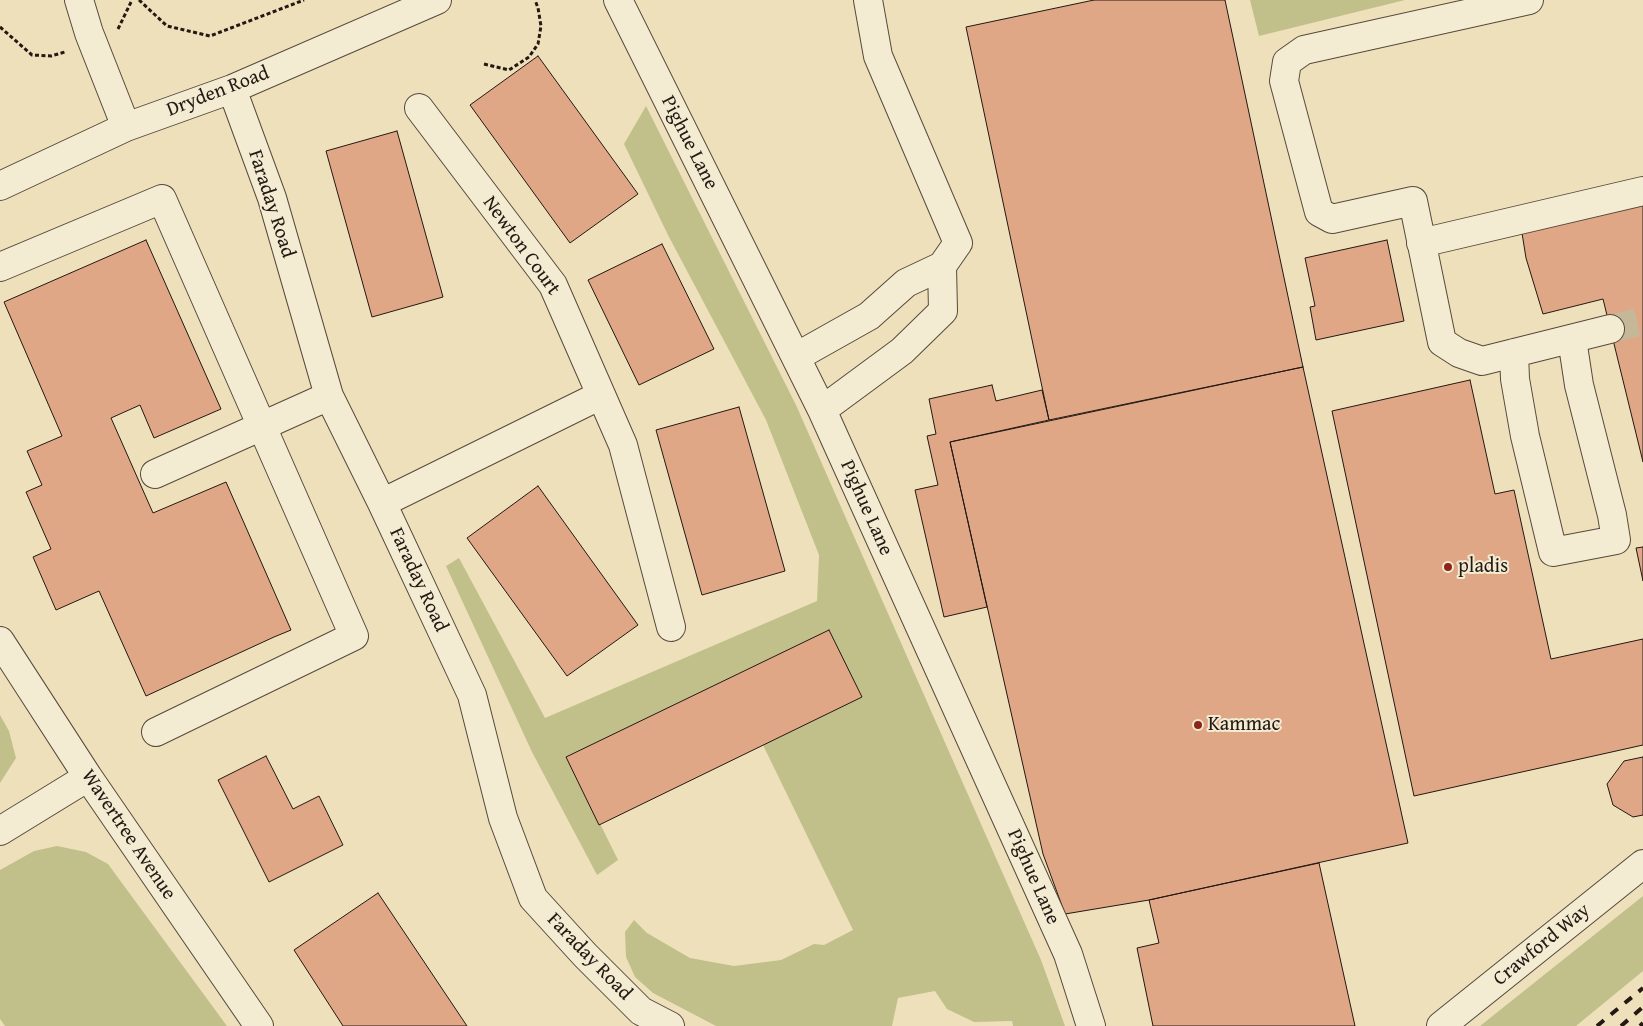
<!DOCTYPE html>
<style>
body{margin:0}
canvas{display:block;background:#eee0bb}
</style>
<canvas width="1643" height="1026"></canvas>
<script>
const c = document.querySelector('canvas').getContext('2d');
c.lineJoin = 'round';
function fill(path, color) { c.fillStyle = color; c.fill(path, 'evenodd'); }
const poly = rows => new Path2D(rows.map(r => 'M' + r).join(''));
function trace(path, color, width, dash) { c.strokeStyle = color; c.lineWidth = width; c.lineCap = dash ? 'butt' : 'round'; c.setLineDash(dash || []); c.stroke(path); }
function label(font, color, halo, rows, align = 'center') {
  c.font = font + ' "Gentium Book Plus",serif'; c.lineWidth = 4; c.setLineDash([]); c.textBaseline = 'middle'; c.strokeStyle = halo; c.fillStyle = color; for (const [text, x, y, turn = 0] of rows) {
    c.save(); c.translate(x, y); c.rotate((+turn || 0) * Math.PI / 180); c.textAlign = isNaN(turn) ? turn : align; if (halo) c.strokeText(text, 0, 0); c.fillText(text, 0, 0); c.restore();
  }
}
const green = poly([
 [1250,0,1405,0,1259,36],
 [646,106,796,405,1041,960,1065,1026,1013,1026,1012,1021,974,1022,947,1009,935,991,898,998,892,1026,716,1026,653,993,635,977,626,957,625,932,634,920,647,933,690,958,734,966,781,960,814,944,824,945,853,930,763,745,862,697,829,630,567,757,618,860,597,875,532,752,446,566,459,558,545,718,817,601,819,555,766,420,668,235,624,144],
 [0,715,9,731,16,758,0,783],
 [57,846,86,852,108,864,227,1026,5,1026,0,1019,0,870,34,851],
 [1643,896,1643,971,1576,1026,1480,1026]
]);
const building = poly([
 [1094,0,1225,0,1303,367,1049,420,966,27,1094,0],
 [538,56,638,194,570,243,470,105,538,56],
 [397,131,443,297,372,317,326,151,397,131],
 [1643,205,1643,462,1603,299,1543,314,1526,258,1522,233,1643,205],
 [146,240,221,409,154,438,140,405,111,418,153,513,226,482,291,630,274,637,146,696,99,591,56,610,33,557,51,549,26,492,42,485,27,451,62,436,4,302,146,240],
 [1387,240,1404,321,1316,340,1310,307,1315,306,1305,258,1387,240],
 [662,244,714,349,639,385,588,280,662,244],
 [1303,367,1408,843,1149,900,1065,914,1043,854,950,442,1303,367],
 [1470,380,1495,494,1514,490,1551,659,1643,639,1643,745,1414,796,1332,411,1470,380],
 [992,385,996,401,1042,390,1049,420,950,442,987,607,944,617,915,490,938,485,927,436,936,434,929,399,992,385],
 [739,407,785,571,702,595,656,430,739,407],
 [538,486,638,625,567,676,467,538,538,486],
 [1643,547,1643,581,1636,548,1643,547],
 [829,630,862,697,599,825,566,757,829,630],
 [266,756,293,809,319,796,343,845,269,882,218,780,266,756],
 [1643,757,1643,815,1633,817,1613,805,1607,784,1624,761,1643,757],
 [1319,863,1355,1026,1153,1026,1137,948,1159,943,1149,900,1319,863],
 [378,893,467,1026,343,1026,294,950,378,893]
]);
const minorTunnel = poly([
 [1610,329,1643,321]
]);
const path = poly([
 [139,0,167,26,210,36,304,0],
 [0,27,32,55,51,56,65,52],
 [118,29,132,0],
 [484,64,509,70,529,57,538,44,541,26,538,8,535,0]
]);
const minor = poly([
 [79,0,89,33,126,127],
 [618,0,822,410,1068,954,1091,1026],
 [1529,0,1304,50,1287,62,1284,81,1319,212,1332,219,1413,201,1442,342,1459,353,1482,361,1610,329],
 [232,89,272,198,329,396,382,503,472,695,503,818,533,898,585,955,641,1011,670,1026],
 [419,108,553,285,623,445,671,627],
 [0,186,126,127,232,89,437,0],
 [1421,243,1643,191],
 [0,267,162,199,354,636,156,732],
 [1514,353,1515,379,1525,436,1553,552,1616,540,1612,515,1579,385,1572,339],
 [796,357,869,316,906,283,942,266,958,243,878,56,868,0],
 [822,410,902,351,943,311,942,266],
 [155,474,329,396],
 [382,503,601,395],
 [0,641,88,777,259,1026],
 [0,831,88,777],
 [1441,1026,1643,864]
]);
const rail = poly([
 [1597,1026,1643,988],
 [1621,1026,1643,1007],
 [1640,1026,1643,1023]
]);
const markers = [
 [1448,567,5,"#8f2418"],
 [1198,725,5,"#8f2418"]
];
const streetNames = [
 ["Dryden Road",218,92,-21],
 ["Pighue Lane",689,143,63],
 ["Faraday Road",271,204,72],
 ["Newton Court",521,246,54],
 ["Pighue Lane",866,508,66],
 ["Faraday Road",418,580,65],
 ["Wavertree Avenue",128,835,56],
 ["Pighue Lane",1033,877,66],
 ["Crawford Way",1542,945,-39],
 ["Faraday Road",589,957,46]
];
const poiNames = [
 ["pladis",1458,567],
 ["Kammac",1208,725]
];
fill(green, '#c1c08b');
fill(building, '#e0a787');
trace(building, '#231812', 1);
trace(minorTunnel, '#c5b899', 28, [28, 14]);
trace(minor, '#564a3c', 30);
trace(path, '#231812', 3, [4, 2.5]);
trace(minor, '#f4ebd3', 28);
trace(rail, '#231812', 4, [9, 9]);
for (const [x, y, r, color] of markers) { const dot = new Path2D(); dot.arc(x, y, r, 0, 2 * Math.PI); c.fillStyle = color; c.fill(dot); trace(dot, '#f4ebd3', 2); }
label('20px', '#231812', '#f4ebd3', streetNames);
label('20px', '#231812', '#f4ebd3', poiNames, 'left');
</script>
